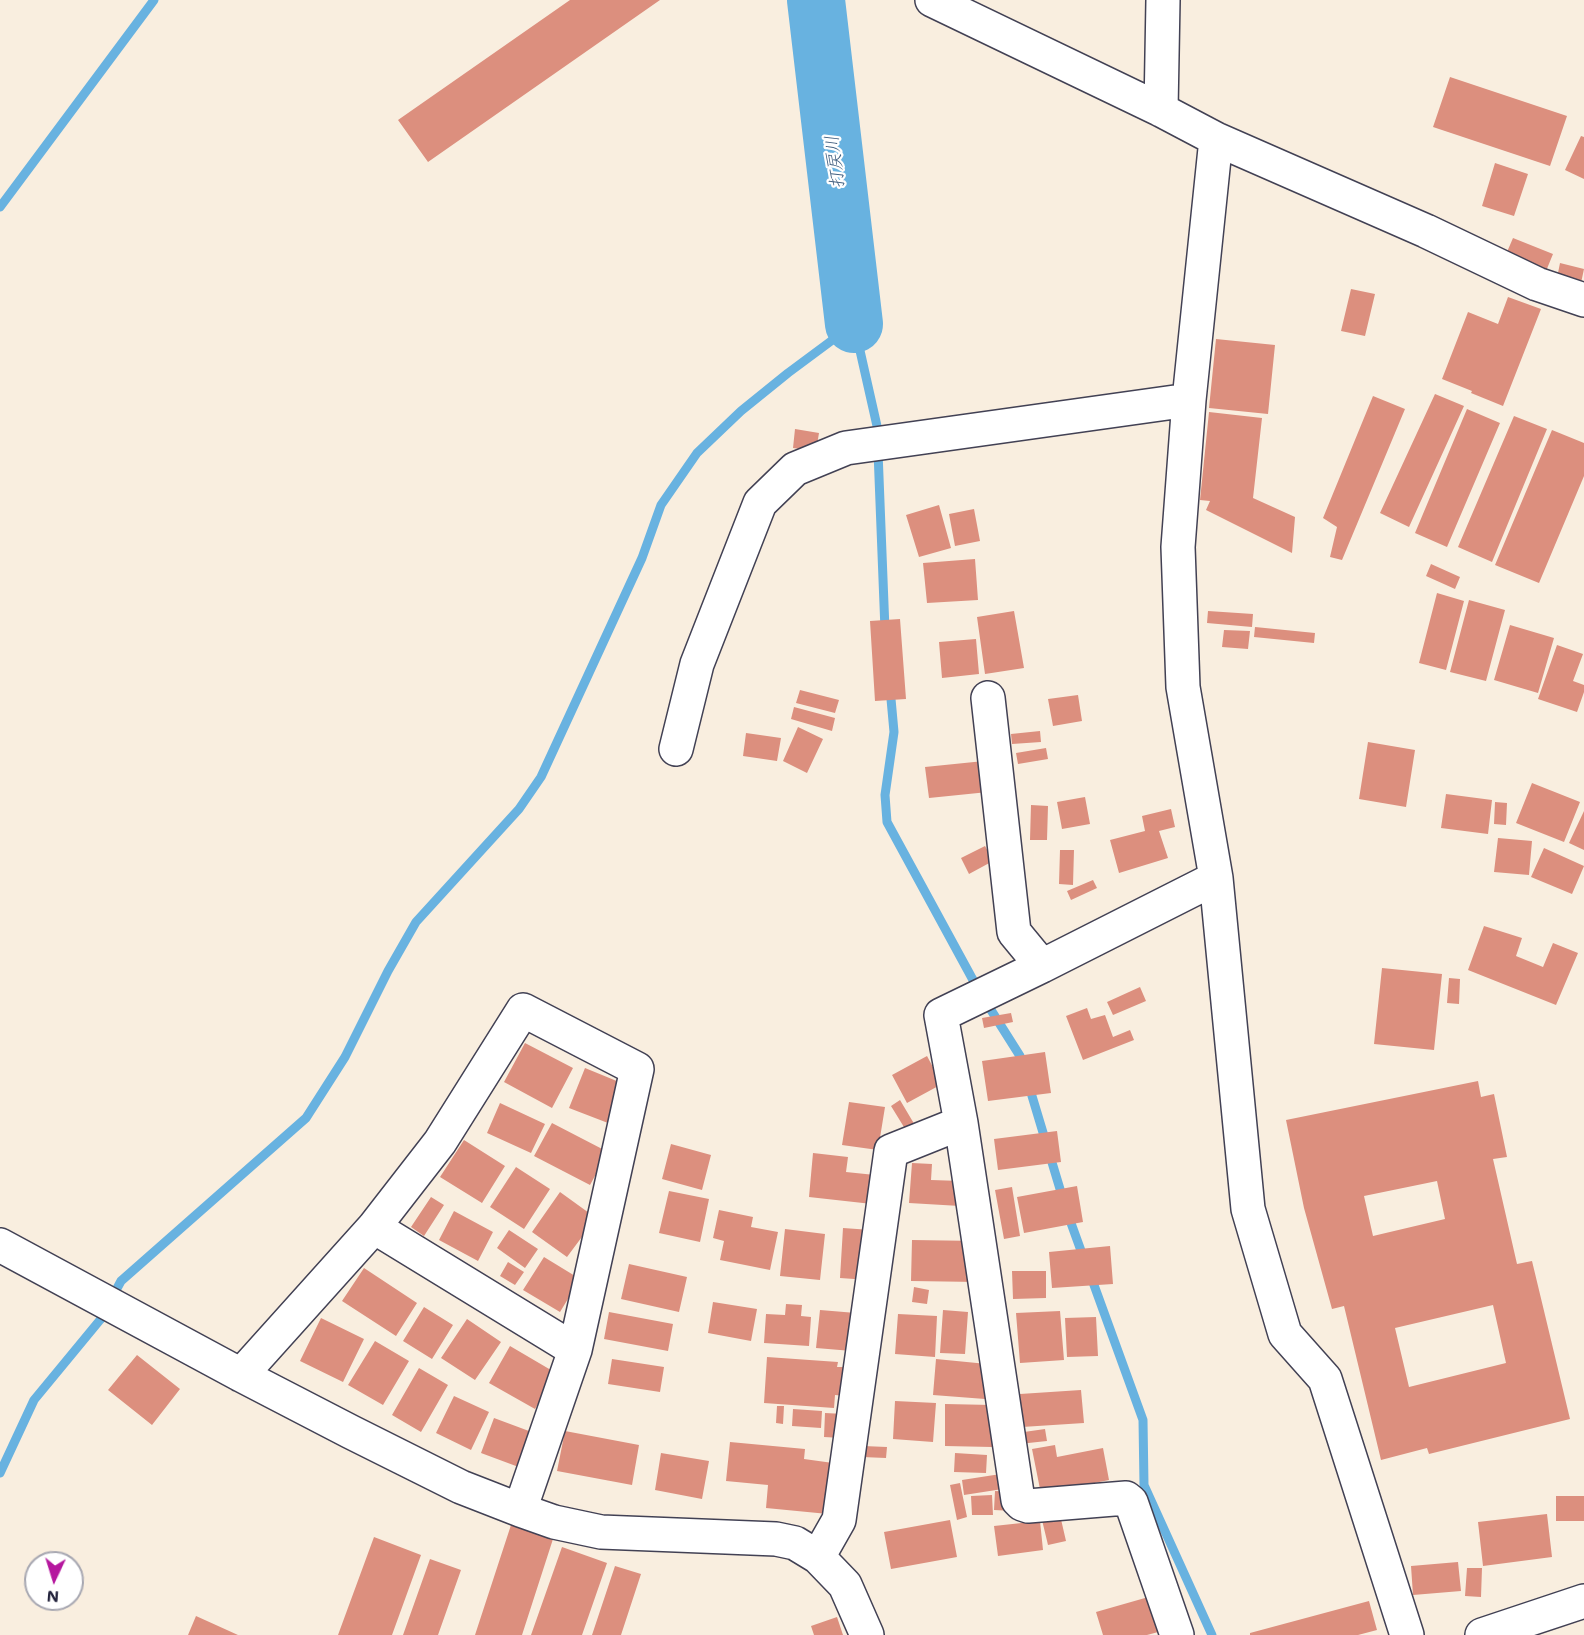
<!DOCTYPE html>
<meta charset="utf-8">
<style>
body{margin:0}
#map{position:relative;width:1584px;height:1635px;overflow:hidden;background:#f9eedf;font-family:Mali,sans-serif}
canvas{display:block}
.north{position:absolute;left:24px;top:1551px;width:60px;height:60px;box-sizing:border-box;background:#fff;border:2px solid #a7a7b1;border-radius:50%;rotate:184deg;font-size:16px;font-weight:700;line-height:24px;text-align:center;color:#22223b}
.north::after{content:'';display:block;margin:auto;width:21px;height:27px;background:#b5179e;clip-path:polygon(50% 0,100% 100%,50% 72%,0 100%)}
</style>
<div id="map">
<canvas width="1584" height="1635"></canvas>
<div class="north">N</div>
</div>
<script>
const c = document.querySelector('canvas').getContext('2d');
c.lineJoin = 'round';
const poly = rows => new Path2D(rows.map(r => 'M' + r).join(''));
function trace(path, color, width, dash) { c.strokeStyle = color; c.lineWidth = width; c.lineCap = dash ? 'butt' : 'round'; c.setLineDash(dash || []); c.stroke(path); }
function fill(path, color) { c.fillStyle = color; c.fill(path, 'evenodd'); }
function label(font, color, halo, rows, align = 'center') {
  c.font = font + ' Mali,"Klee One",sans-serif'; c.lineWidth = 4.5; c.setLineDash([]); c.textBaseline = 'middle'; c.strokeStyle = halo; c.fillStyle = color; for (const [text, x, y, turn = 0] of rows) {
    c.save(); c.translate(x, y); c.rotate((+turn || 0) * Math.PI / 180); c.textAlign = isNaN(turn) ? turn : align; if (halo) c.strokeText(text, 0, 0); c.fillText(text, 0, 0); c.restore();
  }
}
const stream = poly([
 [0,207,154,0],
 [890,688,894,732,885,795,887,822,979,991,1020,1056,1024,1067],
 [1029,1086,1063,1199],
 [1067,1212,1084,1259],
 [1090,1274,1143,1420,1144,1485,1212,1635],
 [0,1473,34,1400,100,1320,121,1281,306,1118,345,1057,388,971,416,922,519,809,541,777,642,558,661,505,697,453,741,411,788,373,854,324,877,426,885,630]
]);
const river = poly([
 [816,0,854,324]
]);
const building = poly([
 [570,0,660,0,428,162,398,120],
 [1450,77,1567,116,1550,166,1433,127],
 [1581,136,1584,137,1584,179,1565,170],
 [1495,163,1528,174,1514,216,1482,206],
 [1513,238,1553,254,1544,276,1504,259],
 [1560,263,1584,269,1581,283,1557,278],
 [1351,289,1375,294,1365,336,1341,331],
 [1508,297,1541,309,1503,406,1471,393,1472,391,1442,379,1468,312,1498,324],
 [1216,339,1275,345,1268,414,1209,408],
 [1435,394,1464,406,1409,527,1380,513],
 [1373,396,1405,409,1342,560,1330,557,1337,527,1323,518],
 [1467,409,1500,423,1447,547,1415,533],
 [1209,412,1262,418,1253,498,1295,517,1292,553,1206,510,1210,501,1200,500],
 [1514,416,1547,429,1492,562,1458,547],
 [795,429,819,433,816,451,793,448],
 [1552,430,1584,443,1584,476,1539,583,1495,565],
 [939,505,951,548,919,557,906,515],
 [974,509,980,541,955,546,949,514],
 [975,559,978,600,927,603,923,563],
 [1431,564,1460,577,1455,589,1426,576],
 [1437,593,1464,601,1446,670,1419,663],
 [1469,600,1505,610,1486,681,1450,672],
 [1014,611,1024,668,985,674,977,617],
 [1208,611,1253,614,1252,627,1207,623],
 [900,619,906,699,875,701,870,621],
 [1510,625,1554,638,1538,693,1494,680],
 [1255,627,1315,633,1314,643,1254,637],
 [1224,630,1250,631,1248,649,1222,647],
 [976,639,979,674,942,678,939,642],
 [1557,645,1583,654,1573,681,1584,685,1584,692,1577,712,1538,699],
 [800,690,839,700,835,713,796,703],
 [1078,695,1082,721,1053,726,1048,699],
 [794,707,835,718,832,731,791,719],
 [798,727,823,739,807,773,783,761],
 [1040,731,1041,742,1012,744,1011,734],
 [746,733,781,738,777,761,743,756],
 [1368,742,1415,750,1406,807,1359,799],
 [1046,748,1048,759,1018,764,1016,753],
 [984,761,988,792,929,798,925,767],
 [1532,783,1580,802,1564,842,1516,823],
 [1446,794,1492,800,1488,834,1441,828],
 [1085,797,1090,824,1062,829,1057,802],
 [1495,802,1507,803,1506,825,1494,824],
 [1031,805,1048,806,1047,840,1030,840],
 [1171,809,1175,827,1159,831,1168,858,1119,873,1110,840,1145,831,1142,816],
 [1584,811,1584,850,1569,843],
 [1498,838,1532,841,1529,875,1494,872],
 [985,846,993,861,969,874,961,858],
 [1544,848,1584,866,1572,894,1531,877],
 [1060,850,1074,850,1073,885,1059,884],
 [1093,880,1097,888,1071,900,1067,891],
 [1484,926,1522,938,1516,956,1543,967,1553,943,1578,953,1556,1005,1468,970],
 [1382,968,1442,974,1434,1050,1374,1044],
 [1449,978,1460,979,1459,1004,1447,1003],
 [1140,987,1146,1001,1113,1015,1107,1002],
 [1087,1008,1091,1019,1105,1015,1113,1037,1130,1030,1134,1040,1083,1060,1066,1016],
 [1011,1013,1013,1022,984,1028,982,1018],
 [525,1043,573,1068,552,1108,504,1082],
 [1045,1052,1051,1093,988,1101,982,1061],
 [927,1056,942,1084,907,1103,892,1075],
 [585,1068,624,1084,608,1123,569,1108],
 [1478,1081,1481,1097,1494,1094,1507,1157,1493,1159,1517,1264,1532,1261,1570,1419,1429,1454,1427,1448,1381,1460,1344,1306,1332,1309,1304,1208,1286,1120],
 [1437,1181,1445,1219,1373,1236,1364,1196],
 [1493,1305,1506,1363,1409,1387,1395,1328],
 [900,1100,916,1127,907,1132,891,1106],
 [849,1102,885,1107,878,1150,842,1145],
 [500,1103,545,1124,531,1153,487,1133],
 [552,1123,608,1152,590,1185,534,1156],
 [1057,1131,1061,1162,998,1170,994,1139],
 [464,1140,505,1166,482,1203,440,1177],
 [671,1144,711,1155,702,1190,662,1179],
 [813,1153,848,1157,846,1172,875,1175,872,1204,809,1197],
 [912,1163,932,1164,931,1180,961,1181,960,1206,909,1203],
 [516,1167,550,1189,524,1229,490,1207],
 [1077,1186,1083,1222,1024,1233,1017,1197],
 [1012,1187,1020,1236,1004,1239,995,1190],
 [669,1191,709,1199,700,1242,659,1233],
 [560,1192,596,1218,567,1257,532,1232],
 [431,1197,444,1205,424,1236,411,1227],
 [719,1210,753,1217,751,1227,778,1232,770,1270,720,1260,724,1241,713,1238],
 [454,1211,493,1232,478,1261,439,1240],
 [843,1228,871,1230,868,1280,840,1278],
 [785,1229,825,1234,820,1280,780,1276],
 [509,1230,538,1249,525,1268,497,1248],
 [912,1240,979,1241,978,1282,911,1281],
 [1110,1246,1113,1284,1052,1288,1049,1252],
 [544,1257,580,1279,560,1312,523,1290],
 [508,1262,524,1272,515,1285,500,1276],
 [629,1264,687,1277,679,1312,621,1299],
 [364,1268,417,1303,396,1336,342,1301],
 [1012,1271,1046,1271,1046,1298,1013,1299],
 [914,1287,929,1290,927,1304,912,1302],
 [713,1302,757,1309,751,1341,708,1333],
 [786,1304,802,1305,801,1316,811,1317,809,1346,764,1343,766,1314,785,1315],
 [424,1307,453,1325,432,1359,403,1341],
 [820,1310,856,1313,852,1351,816,1348],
 [943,1310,968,1312,965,1354,940,1353],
 [1060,1311,1064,1360,1020,1363,1016,1313],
 [609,1312,673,1324,668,1351,604,1339],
 [898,1314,937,1316,935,1357,895,1354],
 [1096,1317,1098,1356,1067,1357,1065,1318],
 [321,1318,364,1339,343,1382,300,1361],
 [467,1319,501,1342,475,1380,441,1358],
 [375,1341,409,1361,383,1405,348,1385],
 [510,1346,556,1373,535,1409,489,1383],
 [137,1355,180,1389,152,1425,108,1390],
 [767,1357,838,1362,837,1367,849,1367,846,1396,835,1395,834,1408,764,1403],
 [612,1359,664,1367,660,1392,608,1384],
 [936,1359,987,1364,985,1399,933,1395],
 [419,1368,448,1385,421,1432,392,1415],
 [1081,1390,1084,1423,1022,1427,1020,1394],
 [454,1396,489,1412,471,1450,436,1433],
 [895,1401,936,1403,933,1442,893,1439],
 [945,1404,992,1405,992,1447,945,1446],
 [777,1406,784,1406,783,1424,776,1423],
 [793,1409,822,1411,821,1428,792,1426],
 [825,1413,844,1414,842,1438,824,1437],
 [494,1418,537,1434,524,1469,481,1453],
 [1045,1429,1047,1441,1019,1444,1017,1433],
 [565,1431,639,1445,632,1485,557,1471],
 [730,1442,805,1449,804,1459,833,1463,828,1514,766,1508,768,1485,726,1481],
 [1055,1445,1057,1457,1103,1448,1109,1480,1041,1494,1032,1449],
 [863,1446,887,1447,886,1458,862,1457],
 [661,1453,709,1461,702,1499,655,1490],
 [955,1453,987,1455,986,1473,954,1472],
 [1007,1473,1009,1488,964,1495,962,1480],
 [960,1483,967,1517,957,1520,950,1485],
 [995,1491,1014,1492,1014,1511,994,1510],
 [992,1495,993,1515,972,1515,971,1496],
 [1556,1496,1584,1496,1584,1521,1556,1521],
 [1547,1514,1552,1557,1483,1566,1478,1522],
 [1060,1515,1066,1541,1048,1545,1042,1520],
 [950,1520,957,1557,891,1569,884,1532],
 [1040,1521,1043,1550,998,1556,994,1526],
 [511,1525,553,1539,522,1635,475,1635],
 [374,1537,421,1555,392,1635,338,1635],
 [562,1547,607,1563,582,1635,531,1635],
 [430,1559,461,1570,438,1635,403,1635],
 [1458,1562,1461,1591,1413,1595,1411,1566],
 [615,1566,641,1574,621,1635,592,1635],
 [1467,1568,1482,1568,1481,1597,1465,1596],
 [1152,1596,1162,1631,1147,1635,1103,1635,1096,1612],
 [1369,1601,1377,1630,1358,1635,1250,1635,1250,1633],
 [196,1616,238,1635,188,1635],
 [837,1617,843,1635,814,1635,811,1626]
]);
const minor = poly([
 [932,0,1161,110,1216,139,1426,231,1537,284,1584,300],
 [1161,110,1163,0],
 [1216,139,1189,400,1178,547,1183,687,1216,878,1248,1209,1285,1334,1325,1379,1407,1635],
 [988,698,1014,932,1042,966,1216,878],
 [676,749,697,664,760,503,795,469,846,448,1189,400],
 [1042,966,941,1015,961,1123,1018,1500,1022,1504,1028,1506,1126,1498,1131,1502,1177,1635],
 [374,1227,575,1350],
 [0,1245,241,1375,351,1432,461,1487,520,1510,554,1522,601,1532,776,1539,795,1543,818,1557,845,1585,867,1635],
 [241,1375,374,1227,440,1142,523,1010,637,1069,575,1350,520,1510],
 [818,1557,839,1520,891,1151,961,1123],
 [1482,1635,1584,1601]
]);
const waterNames = [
 ["打戻川",835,162,-97]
];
trace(stream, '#68b2e0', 9);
trace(river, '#68b2e0', 58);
fill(building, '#dc8f7e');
trace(minor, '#424154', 36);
trace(minor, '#fff', 33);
label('italic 18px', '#3e5c7d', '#fff', waterNames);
</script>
